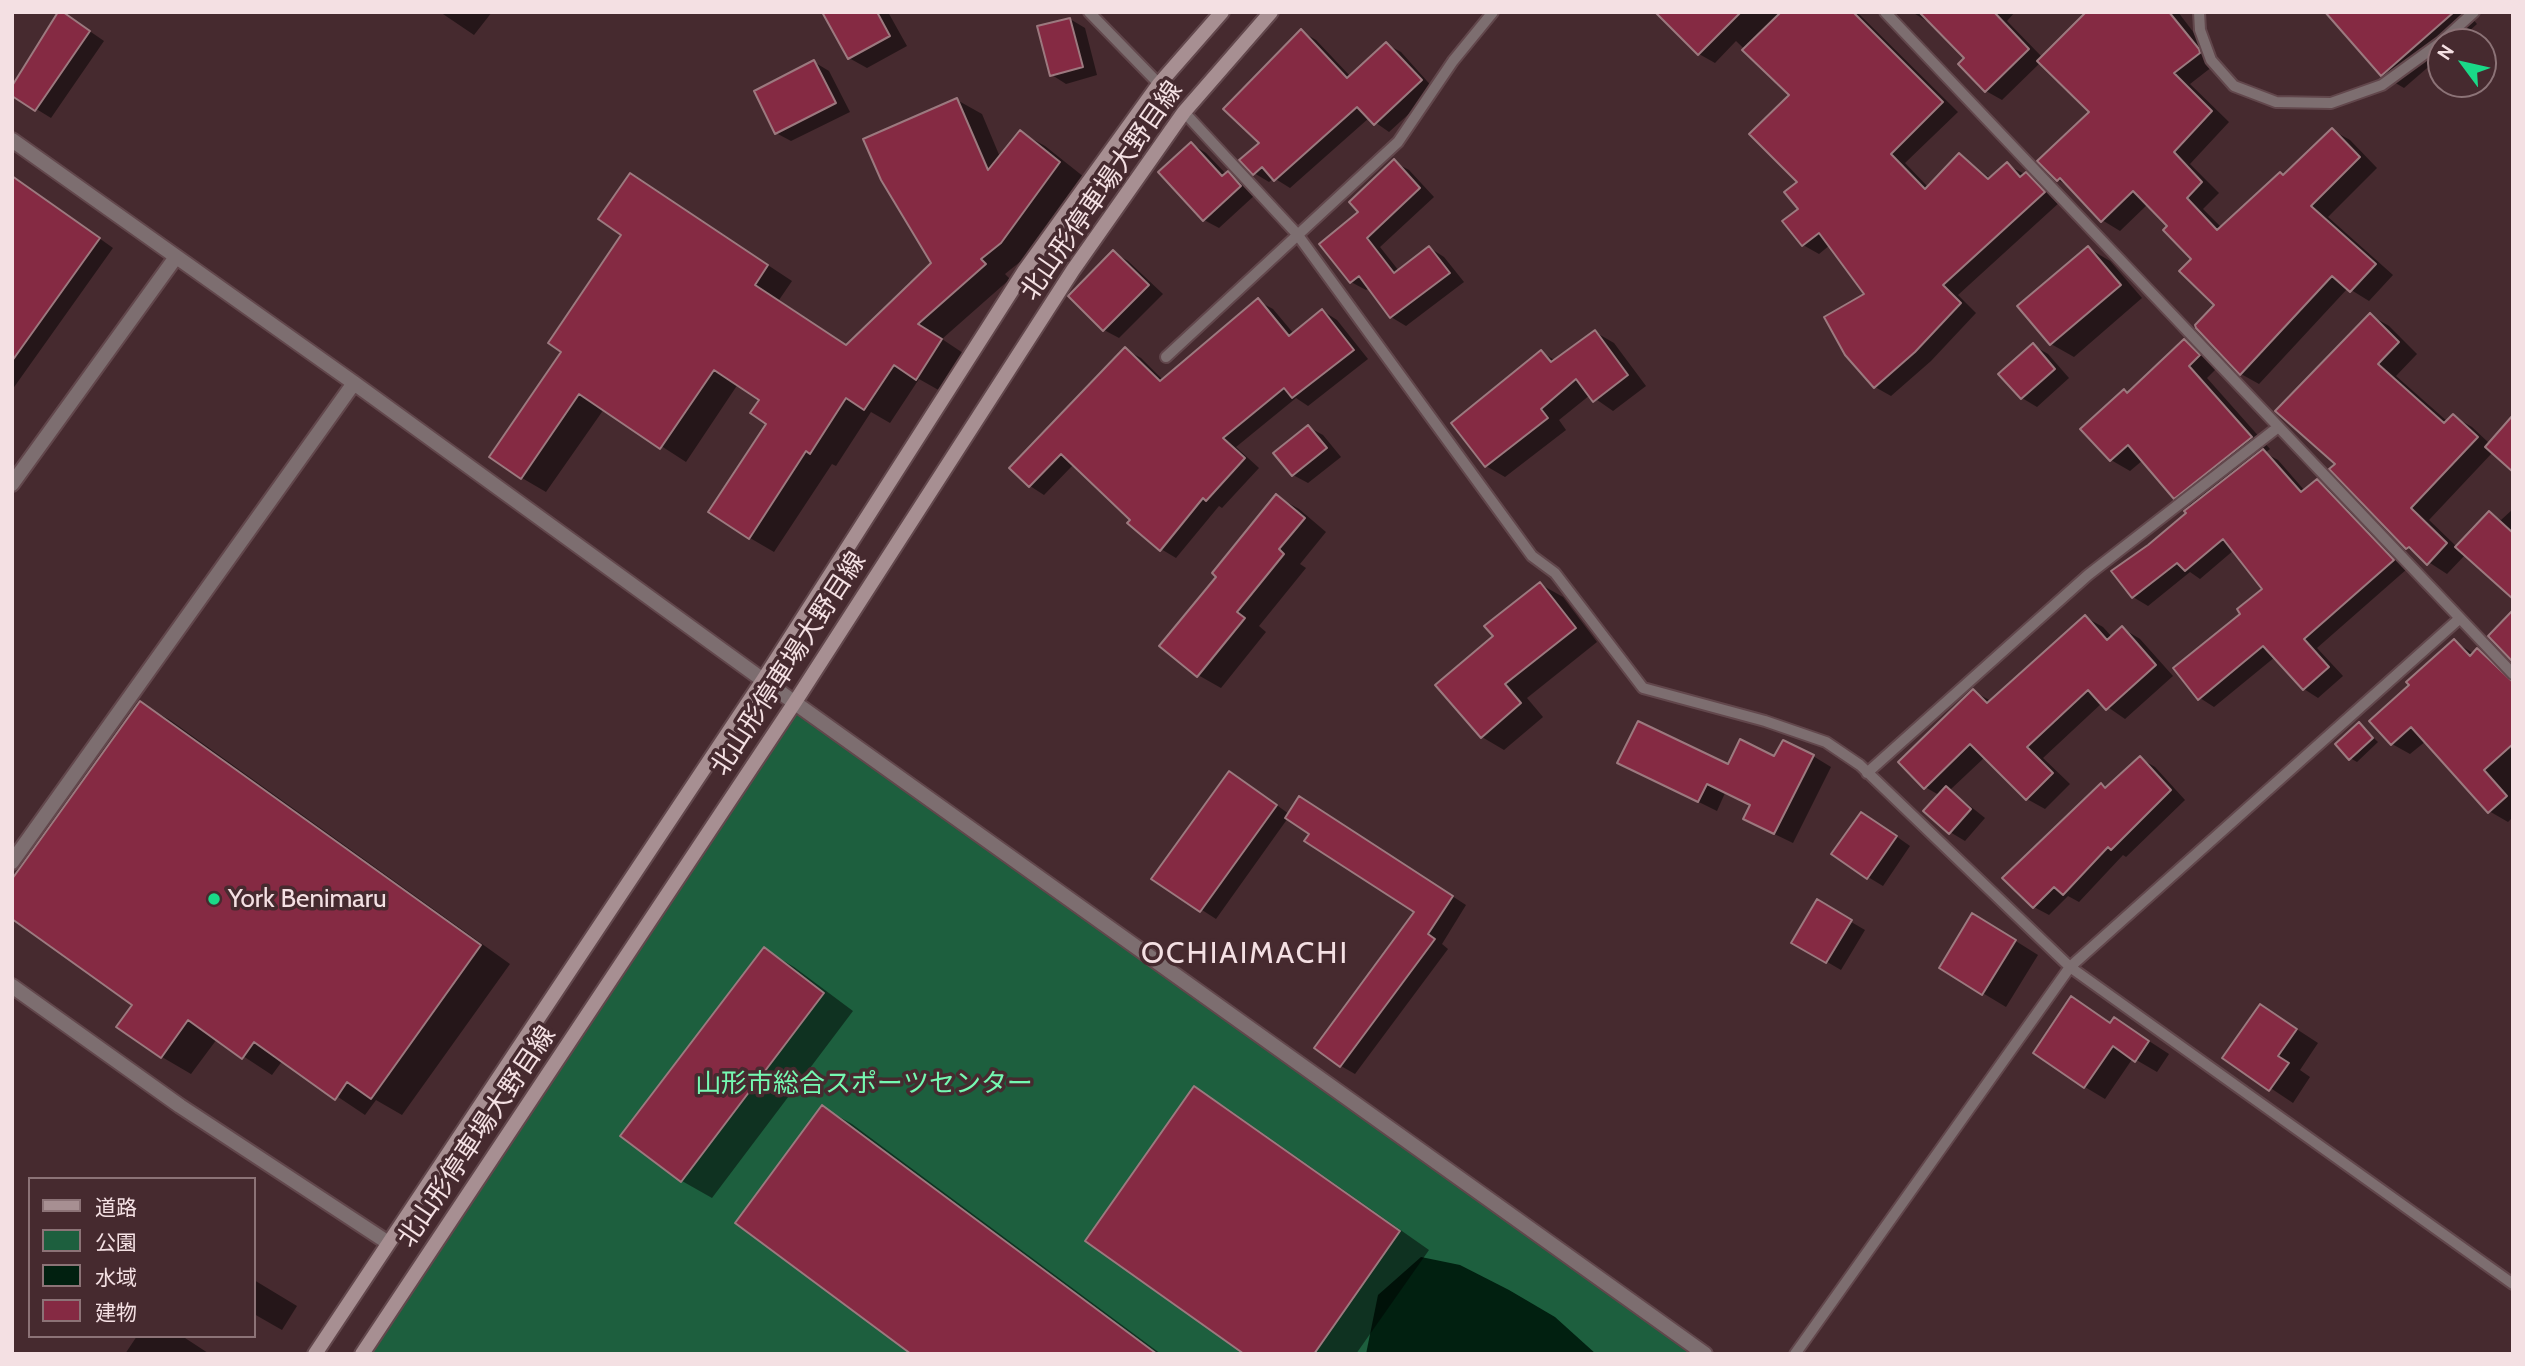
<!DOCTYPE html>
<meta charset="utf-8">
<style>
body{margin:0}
#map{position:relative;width:2525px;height:1366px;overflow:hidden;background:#462a2f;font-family:Cabin,"Noto Sans JP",sans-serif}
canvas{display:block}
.frame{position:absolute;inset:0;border:14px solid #f4e0e3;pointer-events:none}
.legend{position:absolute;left:28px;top:1177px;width:228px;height:161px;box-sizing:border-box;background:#462a2f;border:2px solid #8c7377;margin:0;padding:9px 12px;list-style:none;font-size:21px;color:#f4e0e3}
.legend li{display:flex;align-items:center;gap:14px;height:35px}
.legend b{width:35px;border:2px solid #8c7377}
.north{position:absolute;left:2427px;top:28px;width:70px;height:70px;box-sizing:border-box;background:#462a2f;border:2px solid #8c7377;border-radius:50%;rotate:303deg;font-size:19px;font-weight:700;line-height:28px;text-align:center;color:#f4e0e3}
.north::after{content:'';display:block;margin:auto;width:24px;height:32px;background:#1ad988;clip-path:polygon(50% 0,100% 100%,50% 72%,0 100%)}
</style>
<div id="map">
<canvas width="2525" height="1366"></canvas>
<div class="frame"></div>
<ul class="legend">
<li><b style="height:9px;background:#a78f92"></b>道路</li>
<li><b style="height:19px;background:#1d5f3e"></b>公園</li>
<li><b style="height:19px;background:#012010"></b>水域</li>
<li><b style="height:19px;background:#852a43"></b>建物</li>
</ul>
<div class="north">N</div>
</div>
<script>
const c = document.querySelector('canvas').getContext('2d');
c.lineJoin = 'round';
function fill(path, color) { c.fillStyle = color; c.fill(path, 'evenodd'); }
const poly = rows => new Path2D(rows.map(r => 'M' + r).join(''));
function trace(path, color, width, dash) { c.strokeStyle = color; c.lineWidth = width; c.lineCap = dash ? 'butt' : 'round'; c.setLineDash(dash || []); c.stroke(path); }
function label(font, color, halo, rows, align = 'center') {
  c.font = font + ' Cabin,"Noto Sans JP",sans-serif'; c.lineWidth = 7; c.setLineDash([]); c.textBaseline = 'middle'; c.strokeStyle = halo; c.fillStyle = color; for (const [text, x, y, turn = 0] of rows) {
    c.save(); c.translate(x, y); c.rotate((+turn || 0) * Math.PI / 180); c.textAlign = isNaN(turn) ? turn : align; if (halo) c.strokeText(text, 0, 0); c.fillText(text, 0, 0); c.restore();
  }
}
const green = poly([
 [795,702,1705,1354,362,1354]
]);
const water = poly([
 [1421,1257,1460,1265,1509,1290,1555,1317,1596,1354,1366,1354,1378,1295]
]);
const shadow = poly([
 [440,12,492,12,474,35],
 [824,12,888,12,907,46,867,68,849,58],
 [1677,12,1862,12,1859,14,1958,112,1905,163,1929,188,1960,155,1991,179,2007,165,2042,183,2060,202,1958,295,1976,313,1931,361,1891,396,1875,387,1866,294,1830,245,1819,254,1803,245,1792,95,1736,41,1715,63,1699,54],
 [1912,12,2015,12,2007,21,2043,58,2086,12,2178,12,2217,63,2190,84,2229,122,2190,164,2219,193,2203,209,2222,228,2285,176,2332,130,2350,140,2377,168,2328,217,2393,275,2369,301,2348,288,2259,384,2241,374,2197,327,2216,305,2193,259,2169,226,2148,204,2120,231,2102,220,2071,188,2058,180,2091,112,2041,62,2002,100,1986,91,1966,59,1933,25],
 [2340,12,2467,12,2477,24,2457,42,2441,42,2441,56,2404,88,2382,75],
 [1070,19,1085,28,1097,75,1066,84,1052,75],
 [75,21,104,41,51,118,12,94],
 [1301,31,1316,40,1351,77,1386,44,1401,52,1435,90,1389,132,1369,118,1290,188,1274,178,1269,182,1254,173],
 [814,62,829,71,850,112,791,141,776,133],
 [957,100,982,114,1000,157,1020,132,1045,146,1084,177,1026,257,1005,274,1010,279,942,339,966,355,942,392,919,379,890,423,871,412,836,466,832,464,774,552,750,538,768,424,761,399,738,384,686,462,604,409,546,492,522,478,564,351,623,235,631,175,792,281,779,300,847,346,934,263],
 [1192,144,1206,153,1226,174,1243,181,1255,195,1219,228,1204,220],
 [1394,162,1409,170,1434,197,1380,247,1399,271,1430,248,1444,257,1464,282,1406,326,1391,317,1369,288,1366,290,1351,282,1361,212],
 [12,176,113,248,12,390],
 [2088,248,2110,261,2142,298,2074,357,2051,344],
 [1113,252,1128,261,1163,294,1119,338,1104,330,1070,296],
 [1258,301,1273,309,1294,334,1323,311,1337,320,1368,359,1308,406,1296,398,1236,447,1259,468,1222,508,1219,506,1176,558,1161,549,1074,464,1044,495,1030,486,1126,350,1141,358,1164,381],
 [2370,315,2389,326,2417,354,2396,376,2448,422,2453,416,2472,427,2490,444,2493,452,2429,520,2457,547,2489,513,2501,520,2513,509,2513,597,2466,554,2447,574,2407,548,2337,464],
 [1595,332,1614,343,1646,386,1613,411,1590,395,1559,420,1566,430,1505,477,1486,466,1453,423,1541,352,1556,361],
 [2185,341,2204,353,2218,367,2207,378,2270,449,2265,453,2278,460,2305,491,2317,481,2332,490,2407,569,2317,648,2343,676,2318,698,2304,689,2275,657,2214,707,2200,698,2243,614,2265,589,2234,550,2200,579,2190,572,2148,606,2133,597,2113,572,2188,513,2191,507,2175,497,2143,460,2130,471,2111,460,2124,391,2129,394],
 [2034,346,2048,354,2069,378,2037,407,2022,398,2001,374],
 [1308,427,1323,435,1341,457,1308,483,1293,475],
 [1276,496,1299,509,1326,532,1300,564,1306,568,1259,626,1266,632,1221,688,1198,675,1162,646,1219,576],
 [1540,584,1563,597,1597,642,1527,698,1543,717,1504,750,1482,737,1495,637],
 [2085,617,2103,627,2112,637,2122,628,2140,639,2173,676,2125,719,2102,703,2043,758,2070,784,2045,809,2027,799,1985,757,1950,790,1985,818,1965,841,1950,832,1939,795,1925,787,1973,691,1991,701],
 [2454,641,2474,654,2478,650,2496,661,2513,678,2513,817,2508,822,2489,811,2426,741,2410,754,2392,744],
 [140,703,170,720,510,964,402,1115,376,1100,365,1115,283,1060,272,1075,217,1039,191,1074,162,1057,135,1004],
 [2359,724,2378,742,2357,762,2350,758],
 [1813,756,1831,767,1793,843,1764,829,1752,805,1725,793,1717,811,1620,763,1729,766,1775,758],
 [2140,758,2155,767,2185,800,2126,857,2123,855,2079,902,2068,896,2049,915,2034,907,2101,785,2107,789],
 [1245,782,1289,814,1314,807,1466,905,1442,944,1448,949,1355,1074,1341,1066,1416,912,1288,818,1216,919,1154,879],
 [1876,822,1910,846,1883,886,1868,877],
 [1817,902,1865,930,1841,970,1793,942],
 [1995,928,2038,955,2006,1007,1941,968],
 [764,949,794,967,853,1011,712,1198,682,1181],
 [2072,999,2112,1024,2115,1019,2169,1054,2157,1072,2133,1058,2105,1099,2085,1087],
 [2261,1006,2318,1043,2300,1070,2310,1077,2293,1103,2224,1057],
 [1194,1088,1224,1106,1429,1250,1356,1354,1247,1354],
 [822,1107,852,1124,1161,1354,914,1354],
 [254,1280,297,1306,282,1330,254,1314],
 [137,1336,182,1336,208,1353,125,1354]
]);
const building = poly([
 [58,12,63,12,90,31,35,111,12,96,12,86,58,12],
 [822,12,877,12,890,36,848,59,822,12],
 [1655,12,1741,12,1698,55,1655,12],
 [1781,12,1853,12,1943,102,1891,154,1925,189,1959,153,1988,179,2007,162,2020,177,2026,172,2045,192,1943,285,1961,303,1915,352,1874,388,1845,355,1824,317,1864,294,1819,233,1802,246,1782,221,1798,209,1784,192,1797,182,1749,134,1789,95,1742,50,1781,12],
 [1919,12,1994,12,2029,49,1985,92,1958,64,1964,58,1919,12],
 [2086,12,2169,12,2199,49,2200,53,2174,73,2212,111,2174,152,2202,182,2187,198,2217,230,2280,172,2283,175,2332,128,2360,157,2311,206,2376,264,2350,292,2332,276,2240,375,2196,328,2195,325,2214,305,2179,271,2191,259,2163,230,2167,226,2133,191,2101,222,2060,178,2057,181,2037,161,2089,112,2037,61,2086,12],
 [2325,12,2454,12,2381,76,2325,12],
 [1070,18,1083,67,1050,76,1037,26,1070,18],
 [1301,29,1347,78,1386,42,1422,80,1374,125,1357,107,1274,181,1262,167,1253,175,1239,160,1259,143,1223,109,1301,29],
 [814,60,836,103,775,134,754,91,814,60],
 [957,98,988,170,1020,130,1060,162,1001,243,981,259,986,264,918,324,942,339,916,380,894,365,864,410,846,398,810,454,806,451,749,539,708,512,766,424,750,413,759,400,714,370,660,449,579,394,521,479,489,457,561,352,548,343,621,235,598,219,630,173,768,265,755,285,846,345,931,263,881,180,863,139,957,98],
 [1191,142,1222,176,1228,171,1241,186,1203,221,1158,172,1191,142],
 [1394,159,1420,188,1367,238,1394,273,1429,246,1450,273,1390,318,1359,276,1350,283,1319,244,1358,212,1349,202,1394,159],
 [12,176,100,238,12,361,12,176],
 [2088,246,2121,285,2050,345,2017,306,2088,246],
 [1113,250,1149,285,1103,331,1068,296,1113,250],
 [1258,298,1289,336,1322,309,1354,350,1292,398,1284,388,1223,438,1245,458,1206,501,1203,498,1160,551,1127,523,1130,520,1061,454,1029,487,1009,468,1125,347,1160,381,1258,298],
 [2370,313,2399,342,2378,364,2444,423,2453,414,2478,437,2411,508,2447,543,2427,565,2409,547,2406,549,2329,469,2335,464,2275,411,2370,313],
 [1595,330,1628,375,1593,402,1576,379,1541,409,1548,418,1485,467,1451,423,1541,350,1551,362,1595,330],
 [2184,339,2200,355,2189,366,2252,437,2174,499,2128,445,2110,461,2080,429,2124,389,2127,393,2184,339],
 [2033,343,2055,369,2021,399,1998,374,2033,343],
 [2513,415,2513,472,2485,447,2513,415],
 [1308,425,1327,448,1292,476,1273,453,1308,425],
 [2263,449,2301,492,2317,479,2394,560,2304,639,2329,667,2303,690,2263,646,2198,700,2173,668,2240,614,2237,609,2262,589,2223,539,2185,571,2177,563,2132,598,2111,571,2148,545,2186,513,2184,511,2263,449],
 [1276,494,1305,518,1279,549,1284,554,1237,612,1245,618,1197,677,1159,646,1216,577,1212,573,1276,494],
 [2489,511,2513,533,2513,599,2455,547,2489,511],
 [1540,582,1576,628,1505,684,1521,703,1481,738,1435,685,1493,636,1484,626,1540,582],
 [2513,610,2513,662,2488,636,2513,610],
 [2085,615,2107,640,2122,626,2156,665,2106,710,2088,690,2027,747,2053,773,2026,800,1970,744,1924,789,1898,762,1973,689,1987,703,2085,615],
 [2454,639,2470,656,2477,648,2513,682,2513,744,2484,770,2507,796,2488,813,2411,727,2391,745,2369,721,2409,685,2406,682,2454,639],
 [140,701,481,945,371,1099,347,1082,335,1100,254,1042,242,1059,188,1020,161,1058,116,1027,132,1005,12,919,12,879,140,701],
 [1638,721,1728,764,1740,739,1774,756,1783,740,1814,755,1774,834,1743,819,1750,805,1707,784,1698,802,1617,763,1638,721],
 [2359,722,2373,738,2349,760,2335,744,2359,722],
 [2140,756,2171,790,2111,850,2108,847,2063,895,2054,887,2033,908,2002,878,2101,783,2105,788,2140,756],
 [1229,771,1277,805,1200,912,1151,879,1229,771],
 [1946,786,1971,809,1949,834,1923,811,1946,786],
 [1299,796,1453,896,1428,934,1435,939,1340,1067,1314,1048,1414,912,1304,841,1309,834,1285,818,1299,796],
 [1861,812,1897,836,1867,879,1831,854,1861,812],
 [1817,899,1852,920,1826,963,1791,943,1817,899],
 [1972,913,2016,940,1982,995,1939,968,1972,913],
 [764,947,824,993,681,1182,620,1136,764,947],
 [2071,996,2110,1023,2114,1017,2149,1041,2135,1062,2113,1046,2084,1088,2033,1053,2071,996],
 [2260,1004,2297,1029,2278,1056,2289,1063,2269,1091,2222,1058,2260,1004],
 [1194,1086,1400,1231,1314,1354,1244,1354,1085,1241,1194,1086],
 [822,1105,1157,1354,911,1354,735,1223,822,1105]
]);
const service = poly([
 [1089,12,1159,84],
 [1885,12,2513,674],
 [2199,12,2200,30,2211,60,2234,86,2276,102,2331,103,2382,85,2441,42],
 [2441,42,2474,12],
 [1184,112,1297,234,1532,556,1555,573,1643,688,1765,721,1826,742,1860,765,2070,967,2513,1284],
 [1166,357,1398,142,1453,61,1493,12],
 [1867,773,2088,575,2277,428],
 [1795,1354,2070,967,2459,619]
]);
const minor = poly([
 [763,680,1705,1354]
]);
const tertiary = poly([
 [12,140,354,383,763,680],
 [12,484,176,257],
 [12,862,354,383],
 [12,986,180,1106,387,1242]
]);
const secondary = poly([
 [315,1354,763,680,1025,270,1159,84,1222,12],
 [362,1354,795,702,1073,270,1184,112,1271,12]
]);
const markers = [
 [214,899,7,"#1ad988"]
];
const streetNames = [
 ["北山形停車場大野目線",1102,191,-55],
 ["北山形停車場大野目線",789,664,-57],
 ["北山形停車場大野目線",477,1137,-56]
];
const poiNames = [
 ["York Benimaru",228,899]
];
const parkNames = [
 ["山形市総合スポーツセンター",864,1084]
];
const quarterNames = [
 ["OCHIAIMACHI",1245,954]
];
fill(green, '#1d5f3e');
fill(water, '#012010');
fill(shadow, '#0007');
fill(building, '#852a43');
trace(building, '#9c797f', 2);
trace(service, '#62474c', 14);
trace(minor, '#62474c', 18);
trace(tertiary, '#62474c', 18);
trace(secondary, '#62474c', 18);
trace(service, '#7d6e70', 10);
trace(minor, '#7d6e70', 14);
trace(tertiary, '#7d6e70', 14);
trace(secondary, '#a78f92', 14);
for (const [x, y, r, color] of markers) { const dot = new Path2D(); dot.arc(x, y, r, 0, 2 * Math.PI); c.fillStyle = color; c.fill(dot); trace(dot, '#462a2f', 2.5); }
label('26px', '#f4e0e3', '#462a2f', streetNames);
label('26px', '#f4e0e3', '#462a2f', poiNames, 'left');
label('26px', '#75f9b2', '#462a2f', parkNames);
c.letterSpacing = '2px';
label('30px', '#f4e0e3', '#462a2f', quarterNames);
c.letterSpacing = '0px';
</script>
